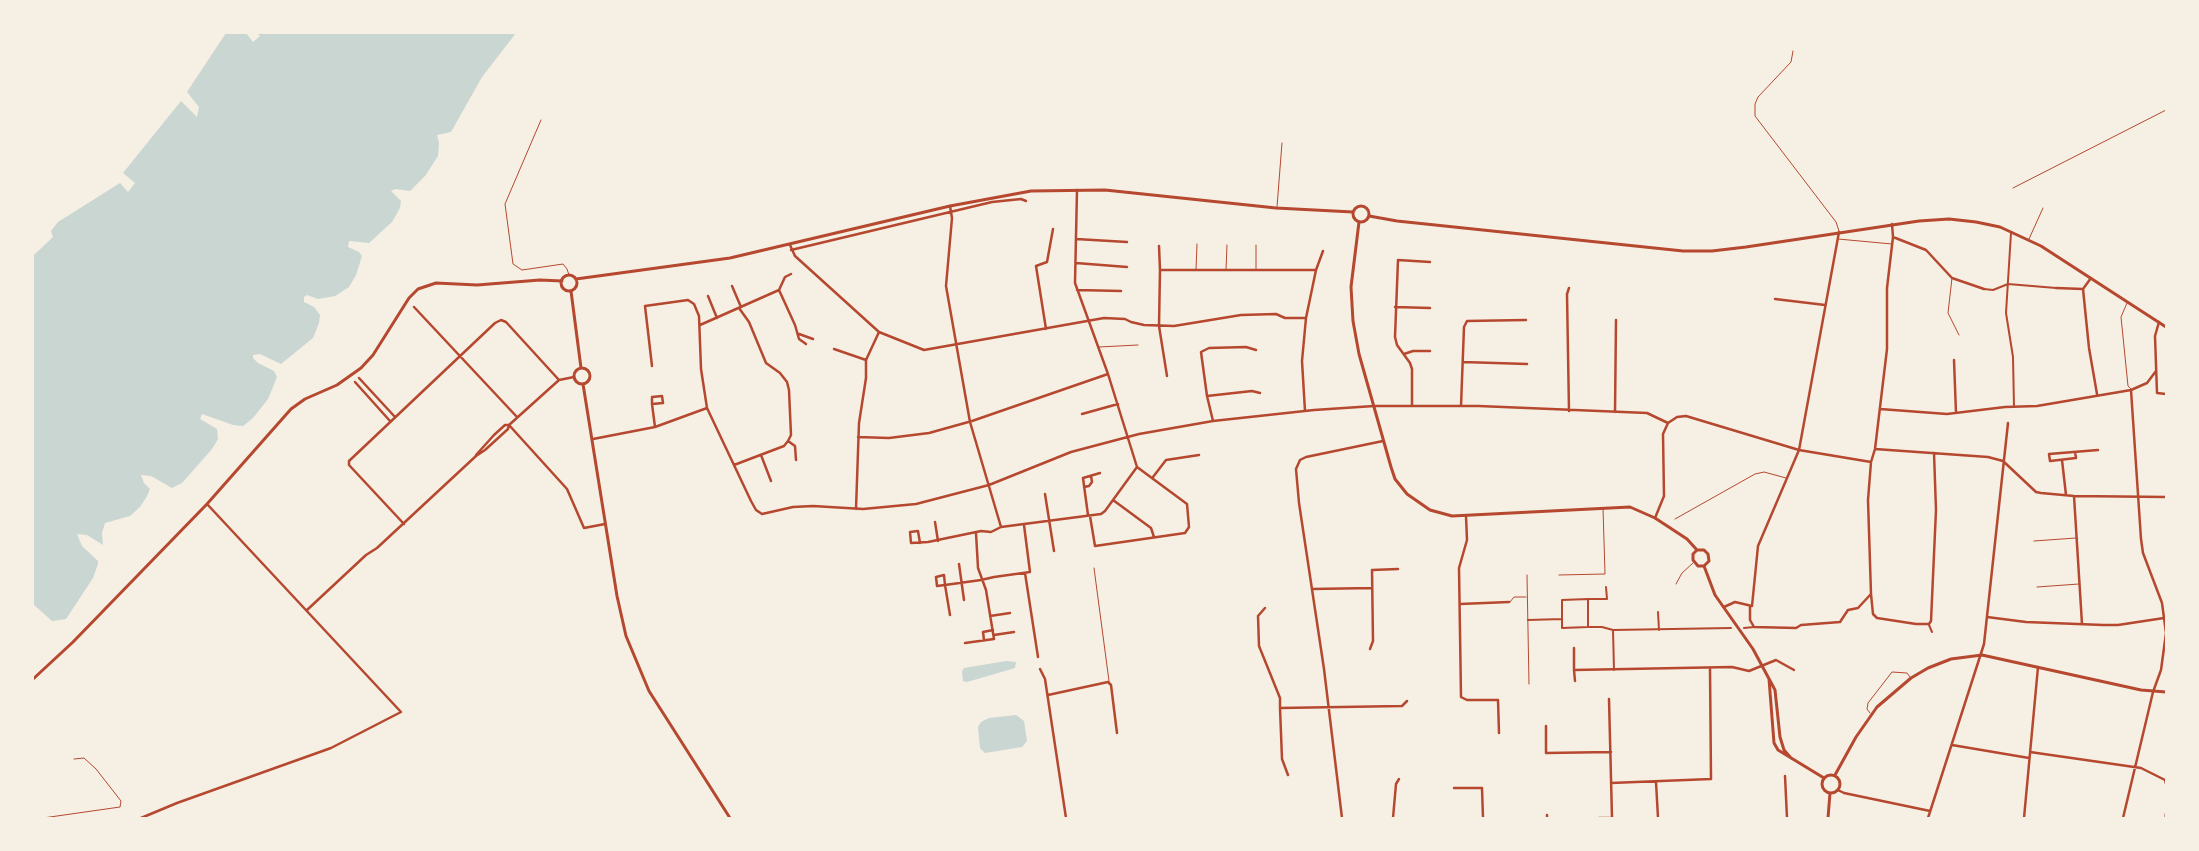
<!DOCTYPE html>
<style>
body{margin:0}
#map{position:relative;width:2199px;height:851px;overflow:hidden;background:#f6efe4;font-family:"DejaVu Sans",sans-serif}
canvas{display:block}
.frame{position:absolute;inset:0;border:34px solid #f6efe4;pointer-events:none}
</style>
<div id="map">
<canvas width="2199" height="851"></canvas>
<div class="frame"></div>
</div>
<script>
const c = document.querySelector('canvas').getContext('2d');
c.lineJoin = 'round';
function fill(path, color) { c.fillStyle = color; c.fill(path, 'evenodd'); }
const poly = rows => new Path2D(rows.map(r => 'M' + r).join(''));
function trace(path, color, width, dash) { c.strokeStyle = color; c.lineWidth = width; c.lineCap = dash ? 'butt' : 'round'; c.setLineDash(dash || []); c.stroke(path); }
const water = poly([
 [257,33,516,33,482,77,451,132,437,135,439,143,438,156,425,176,410,191,395,189,391,191,401,201,400,208,392,222,369,243,349,241,348,247,359,252,362,256,356,275,349,287,335,296,318,299,307,295,304,297,304,302,314,307,320,315,319,323,313,338,281,364,260,354,253,355,253,358,258,363,274,371,277,377,268,399,253,418,243,426,233,425,202,414,200,419,217,429,218,439,212,449,182,483,172,488,151,476,141,475,144,483,150,489,147,496,140,507,130,516,105,523,102,533,103,545,87,535,77,534,82,546,98,561,98,564,93,578,66,619,52,621,33,604,33,256,53,237,51,231,58,222,120,183,128,192,135,183,123,173,181,101,197,117,199,107,187,92,226,33,246,33,253,42,260,36],
 [1006,661,1016,662,1015,668,967,682,963,681,962,671,964,668],
 [1016,715,1024,721,1027,741,1022,747,985,753,980,748,978,727,981,722,989,718]
]);
const service = poly([
 [1793,51,1791,62,1758,97,1755,104,1755,116,1836,222,1839,231],
 [541,120,505,204,513,264,522,270,563,264,567,269,569,275],
 [2013,188,2166,110],
 [1277,207,1282,143],
 [1838,239,1892,244],
 [2029,239,2043,208],
 [1256,245,1256,269],
 [1196,270,1197,244],
 [1226,270,1227,245],
 [1952,278,1948,313,1959,335],
 [2127,303,2121,317,2128,386,2131,389],
 [1099,347,1138,345],
 [1675,519,1755,474,1764,472,1786,478],
 [2034,541,2076,538],
 [1094,568,1109,681],
 [1527,575,1529,684],
 [1559,575,1605,574,1603,508],
 [1676,584,1682,573,1693,563],
 [2037,587,2079,584],
 [1510,602,1514,597,1526,597],
 [1870,713,1867,709,1868,703,1892,672,1907,673,1910,677],
 [43,818,120,807,121,801,96,769,84,758,74,759],
 [2165,818,2165,814]
]);
const pedestrian = poly([
 [2011,233,2006,313,2013,357,2014,407],
 [1984,289,1993,290,2008,284,2056,288],
 [1588,599,1607,599,1606,587],
 [1658,612,1659,630],
 [1528,620,1562,619],
 [1929,625,1932,632],
 [1588,627,1588,599,1562,600,1562,628,1588,627,1602,627,1613,630,1731,628],
 [1744,628,1754,627],
 [1613,630,1614,670]
]);
const minor = poly([
 [950,206,952,218,946,286,970,422,1001,527],
 [1892,224,1893,237,1887,288,1887,349,1875,449,1871,462,1868,500,1871,594,1873,614,1877,618,1916,624,1929,624,1931,621,1936,510,1934,453],
 [1893,237,1926,250,1952,278,1984,289],
 [1076,239,1127,242],
 [790,245,795,256,879,332,924,350,1104,318,1125,319,1131,322,1144,325,1174,326,1241,315,1276,314,1285,318,1306,318],
 [1159,246,1160,270],
 [791,250,992,202,1021,199,1026,201],
 [1076,263,1127,267],
 [791,274,785,277,779,290,795,325,799,339,806,344],
 [732,286,741,307],
 [2056,288,2083,289],
 [2083,289,2089,348,2097,394],
 [2083,289,2091,278],
 [1077,290,1121,291],
 [708,296,717,318],
 [1775,299,1825,305],
 [414,307,517,417],
 [1395,307,1430,308],
 [2159,322,2155,336,2157,393,2166,394],
 [700,325,779,290],
 [1046,329,1036,266,1047,262,1053,229],
 [799,334,813,339],
 [834,349,866,360],
 [1404,354,1413,351,1430,351],
 [1954,360,1956,413],
 [1463,362,1527,364],
 [652,366,645,306,688,300,694,304,699,316,701,369,707,408,751,501,756,510,762,514,793,507,813,506,863,509,916,504,989,485,1071,452,1139,434,1213,421,1314,410,1374,406,1479,406,1647,413,1668,423],
 [1167,376,1159,326,1160,270,1316,270],
 [359,378,395,417],
 [355,382,390,421],
 [1207,396,1252,391,1260,393],
 [652,404,663,403,662,396,652,397,652,404,655,427],
 [1412,406,1412,369,1410,363,1397,345,1395,337,1398,260,1430,262],
 [1461,406,1464,327,1467,321,1526,320],
 [1880,409,1947,414,2005,407,2037,406,2131,390,2147,383,2156,371],
 [1305,411,1302,361,1306,318,1316,270,1323,251],
 [1569,411,1567,294,1569,288],
 [1615,412,1616,320],
 [1082,414,1118,404],
 [1213,421,1207,396,1201,352,1209,348,1246,347,1256,350],
 [509,425,567,489,584,528,605,524],
 [858,437,889,438,929,433,972,421,1108,374],
 [593,439,655,427,707,408],
 [788,441,795,446,796,460],
 [1875,449,1988,457,2003,461,2036,492,2041,493,2074,496,2166,497],
 [2075,452,2076,458,2050,461,2049,454,2098,450],
 [476,455,494,435,505,425,509,425],
 [761,455,771,481],
 [2062,460,2066,495],
 [734,465,784,446,788,441,791,435,789,390,787,382,780,373,766,363,749,322,739,308],
 [1153,477,1166,460,1199,455],
 [1084,487,1089,486,1092,482,1091,476],
 [1045,494,1054,551],
 [2074,496,2082,624],
 [1113,500,1151,528,1154,537],
 [856,509,859,423,866,378,866,360,879,332],
 [1088,515,1083,478,1100,473],
 [1090,516,1095,546,1185,533,1189,527,1187,504,1137,467],
 [1466,516,1467,540,1459,568,1461,697,1467,700,1498,700,1499,733],
 [1655,518,1664,496,1663,434,1668,423,1677,417,1686,416,1799,450,1871,462],
 [935,522,938,541],
 [404,524,349,465,349,461,495,323,501,320,506,322,559,380],
 [920,543,918,531,910,532,911,543,928,542,981,531,991,532,1001,527,1101,514,1105,511,1137,467,1108,374,1075,283,1077,190],
 [959,564,964,600],
 [1025,573,1038,657],
 [1312,589,1372,588],
 [1460,604,1509,602],
 [1750,606,1750,620,1754,627,1796,628,1801,625,1840,622,1848,610,1858,608,1871,594],
 [1724,607,1735,602,1752,606,1758,546,1799,450,1839,232],
 [1265,608,1258,616,1259,646,1280,698,1280,708,1402,706,1407,701],
 [307,610,366,555,377,548,476,456,485,450,508,429,509,425,559,380,574,377],
 [950,615,945,585,944,575,936,577,937,586,945,585,981,580,994,577,1030,572,1024,525],
 [990,616,1010,613],
 [1987,617,2026,622,2103,625,2118,625,2164,618],
 [994,635,1014,632],
 [984,640,983,632,993,630],
 [965,643,994,639,986,590,978,568,976,533],
 [1574,648,1574,670],
 [1370,649,1373,641,1372,570,1398,569],
 [1040,669,1045,679,1066,818],
 [1575,681,1574,670,1732,667,1749,671,1776,660,1794,670],
 [1048,695,1108,682,1111,685,1117,733],
 [1609,699,1612,818],
 [1280,708,1282,759,1288,775],
 [1546,726,1546,753,1611,752],
 [1952,745,2029,758],
 [2030,752,2141,768,2165,780,2166,784],
 [1785,776,1787,818],
 [1656,782,1658,818],
 [1611,783,1711,779,1710,668],
 [1454,788,1482,788,1483,818],
 [1838,790,1844,793,1930,811],
 [1547,815,1547,818],
 [141,818,177,803,331,748,401,712,207,504],
 [1342,818,1324,669,1299,503,1296,469,1300,460,1306,457,1383,441],
 [1393,818,1396,784,1399,779],
 [1599,818,1612,818],
 [1928,818,1984,644,2008,423],
 [2024,818,2038,667],
 [2123,818,2153,692,2161,670,2166,633,2162,603,2143,553,2141,539,2131,390]
]);
const tertiary = poly([
 '1353 214a8 8 0 1 1 16 0a8 8 0 1 1-16 0Z',
 [1369,216,1397,221,1683,251,1712,251,1746,247,1919,221,1949,219,1976,222,2000,227,2041,246,2166,327],
 [1359,222,1351,287,1353,321,1359,354,1391,467,1395,479,1407,494,1430,510,1452,516,1630,507,1655,518,1687,539,1697,550],
 '561 283a8 8 0 1 1 16 0a8 8 0 1 1-16 0Z',
 [576,279,730,258,950,206,1031,191,1105,190,1276,208,1353,212],
 [571,291,581,368],
 '574 376a8 8 0 1 1 16 0a8 8 0 1 1-16 0Z',
 [583,384,617,596,626,636,649,691,730,818],
 [1697,550,1704,550,1708,554,1709,561,1704,566],
 [1697,550,1693,554,1693,560,1698,566,1704,566],
 [1704,566,1715,595,1753,649,1775,690,1780,737,1784,750,1791,758],
 [1769,679,1774,743,1778,750,1824,778],
 [32,680,73,642,207,504,291,409,305,399,337,385,361,368,373,355,409,298,418,289,436,283,477,285,540,280,562,281],
 '1822 784a9 9 0 1 1 18 0a9 9 0 1 1-18 0Z',
 [1835,775,1856,737,1877,707,1911,678,1928,668,1951,659,1982,655,2141,690,2166,692],
 [1828,818,1830,793]
]);
fill(water, '#c9d6d2');
trace(service, '#b5482f', 1);
trace(pedestrian, '#b5482f', 2);
trace(minor, '#b5482f', 2.5);
trace(tertiary, '#b5482f', 3);
</script>
